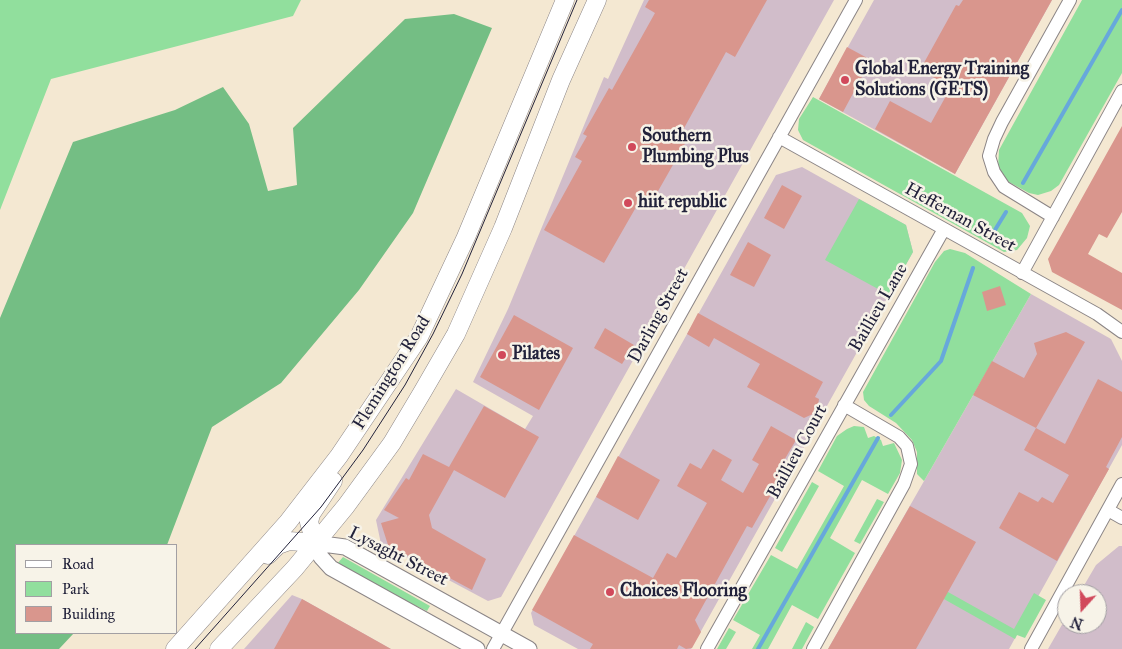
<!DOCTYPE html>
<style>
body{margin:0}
#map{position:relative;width:1122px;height:649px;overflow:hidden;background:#f4e8d2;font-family:"IM FELL Great Primer",serif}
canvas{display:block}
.legend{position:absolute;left:15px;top:544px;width:162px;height:90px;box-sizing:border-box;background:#f7f3e8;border:1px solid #a29fa3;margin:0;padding:6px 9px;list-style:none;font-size:15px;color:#22223b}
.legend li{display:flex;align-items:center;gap:10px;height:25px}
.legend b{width:25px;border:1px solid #a29fa3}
.north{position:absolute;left:1057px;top:584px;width:50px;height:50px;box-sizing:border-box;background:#f7f3e8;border:1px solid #a29fa3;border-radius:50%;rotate:200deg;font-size:14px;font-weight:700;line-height:20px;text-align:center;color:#22223b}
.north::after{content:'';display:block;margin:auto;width:18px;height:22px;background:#d1495b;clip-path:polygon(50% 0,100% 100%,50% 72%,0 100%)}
</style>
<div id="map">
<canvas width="1122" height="649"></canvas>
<ul class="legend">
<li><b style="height:6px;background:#fff"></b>Road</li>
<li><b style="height:14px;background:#91df9d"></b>Park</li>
<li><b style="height:14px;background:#d9968d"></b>Building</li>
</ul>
<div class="north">N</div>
</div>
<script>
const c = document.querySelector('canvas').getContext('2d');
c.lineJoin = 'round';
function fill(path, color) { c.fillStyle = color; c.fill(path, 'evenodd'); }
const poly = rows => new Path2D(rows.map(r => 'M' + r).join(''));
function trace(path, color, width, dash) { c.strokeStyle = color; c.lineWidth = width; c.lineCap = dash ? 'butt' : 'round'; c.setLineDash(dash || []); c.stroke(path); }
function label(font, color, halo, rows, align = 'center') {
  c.font = font + ' "IM FELL Great Primer",serif'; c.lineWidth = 5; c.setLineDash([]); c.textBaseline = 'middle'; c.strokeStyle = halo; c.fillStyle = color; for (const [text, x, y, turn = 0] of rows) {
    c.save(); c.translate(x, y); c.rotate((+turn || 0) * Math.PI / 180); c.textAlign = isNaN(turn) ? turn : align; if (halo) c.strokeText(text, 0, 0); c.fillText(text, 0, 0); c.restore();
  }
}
const industrial = poly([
 [644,0,834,0,501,597,488,601,381,544,376,520,456,389,525,429,533,416,473,382,508,309,604,77,608,79],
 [874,0,1052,0,955,174,819,99],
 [802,167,906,225,913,252,691,649,578,649,534,625,531,613,776,175],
 [1031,294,1111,339,1122,361,1122,445,1009,649,828,649],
 [1119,546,1122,546,1122,649,1048,649,1067,616,1067,624,1097,624,1097,594,1079,594,1096,565],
 [292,595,302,599,391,649,244,649]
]);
const green = poly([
 [0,0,301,0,293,16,51,79,0,210],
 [1082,0,1122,0,1122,73,1059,185,1051,191,1038,195,1029,193,1007,181,998,168,999,150],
 [813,97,1022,213,1030,226,1027,238,1017,250,1004,252,803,140,798,130,799,119],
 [859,199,906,225,913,252,889,295,825,260],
 [950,249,965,253,1031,294,924,481,917,474,917,452,912,440,896,423,869,406,864,400,863,392,935,262,944,251],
 [854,426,864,427,868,438,874,436,881,440,883,446,894,443,902,460,900,473,888,494,862,480,830,538,855,553,818,619,792,605,768,649,752,649,760,635,733,620,771,555,797,569,844,486,818,471,837,436,847,429],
 [812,482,819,486,782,552,775,548],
 [877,499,884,502,860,544,854,541],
 [882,555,1014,629,1034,593,1046,600,1025,638,1017,635,1015,639,878,562],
 [343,557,430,606,427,611,385,591,337,564],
 [806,622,814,627,802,649,792,649],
 [729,628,736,632,726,649,717,649]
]);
const forest = poly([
 [454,14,492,28,413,213,359,290,281,383,212,427,167,545,16,545,16,633,74,633,59,649,0,649,0,318,73,142,175,110,223,87,249,124,268,191,297,185,293,128,405,19]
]);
const stream = poly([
 [1023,183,1122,10],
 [990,238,1006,212],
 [891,415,941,361,973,268],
 [758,649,878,438]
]);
const building = poly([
 [649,0,767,0,735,57,726,52,683,130,691,133,653,200,643,195,604,263,544,230,582,161,575,157,587,136,583,134,609,88,612,90,655,13,645,7],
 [963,0,1052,0,955,174,875,129,890,101,931,123,951,87,920,70,956,5,959,6],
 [847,47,871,60,843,112,819,99],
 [1122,126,1122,212,1107,238,1099,234,1088,254,1122,273,1122,310,1052,272,1048,259],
 [782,185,802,196,784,229,764,218],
 [748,242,771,255,754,287,730,275],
 [1000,286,1006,305,987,311,982,292],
 [698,313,823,382,815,397,819,399,817,412,804,418,747,387,760,364,714,338,709,347,687,334],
 [514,315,573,348,539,410,480,377],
 [605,328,634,345,622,364,594,348],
 [1066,332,1085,342,1036,428,973,395,992,361,1024,378,1037,354,1034,343],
 [1098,379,1122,392,1122,437,1106,467,1109,469,1057,561,999,528,1019,492,1038,502,1042,497,1053,503,1069,475,1024,450,1036,428,1065,444],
 [484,406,539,437,505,498,454,470,429,515,432,528,486,559,472,590,388,545,381,523,399,518,384,510,406,478,409,480,423,454,453,469,449,467],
 [771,426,796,440,776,474,786,480,781,489,773,491,752,528,747,526,695,620,701,632,692,648,686,649,679,645,677,649,590,649,593,644,532,610,574,535,653,578,667,553,676,558,707,503,677,486,690,463,701,469,713,449,732,460,721,480,743,493,759,464,752,460],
 [618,456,660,480,638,520,596,497],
 [910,506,976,542,916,649,828,649],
 [302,599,391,649,274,649]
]);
const minor = poly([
 [779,137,1097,314,1122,332],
 [1053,217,1004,187,994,172,989,156,994,139,1002,122,1070,0],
 [1022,273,1122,91],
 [1108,510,1122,518],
 [493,649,856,0],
 [707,649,944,229],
 [813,649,904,484,911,464,907,446,899,437,844,405],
 [1031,649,1122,484]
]);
const tertiary = poly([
 [477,649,331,568,321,557,315,543,345,547,529,649]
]);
const secondary = poly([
 [268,555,278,545,289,541,315,543,309,522,311,514,333,481],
 [175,649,288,522,339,456,419,337,466,237,565,0],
 [219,649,295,568,346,506,392,443,423,391,456,334,503,228,561,80,597,0]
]);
const tram = poly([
 [195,649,321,507,363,450,405,385,433,334,462,274,577,0]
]);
const markers = [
 [845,80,5,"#d1495b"],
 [632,147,5,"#d1495b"],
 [628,203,5,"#d1495b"],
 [502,355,5,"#d1495b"],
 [610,592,5,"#d1495b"]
];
const poiNames = [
 ["Global Energy Training",855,70],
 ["Solutions (GETS)",855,91],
 ["Southern",642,137],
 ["Plumbing Plus",642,158],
 ["hiit republic",638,203],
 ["Pilates",512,355],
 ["Choices Flooring",620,592]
];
const streetNames = [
 ["Heffernan Street",960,218,29],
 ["Baillieu Lane",879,308,-60],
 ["Darling Street",659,316,-61],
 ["Flemington Road",392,373,-58],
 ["Baillieu Court",798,452,-61],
 ["Lysaght Street",398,557,27]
];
fill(industrial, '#d1bdca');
fill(green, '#91df9d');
fill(forest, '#74be84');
trace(stream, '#67a8db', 4);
fill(building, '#d9968d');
trace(minor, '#8b8586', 14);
trace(tertiary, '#8b8586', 17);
trace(secondary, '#8b8586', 19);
trace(minor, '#fff', 12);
trace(tertiary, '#fff', 15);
trace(secondary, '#fff', 18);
trace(tram, '#22223b', 1);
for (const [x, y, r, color] of markers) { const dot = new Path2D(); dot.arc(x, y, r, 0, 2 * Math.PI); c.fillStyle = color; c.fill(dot); trace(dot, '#f7f3e8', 2); }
label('bold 18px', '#22223b', '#f7f3e8', poiNames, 'left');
label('18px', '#22223b', '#f7f3e8', streetNames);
</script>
